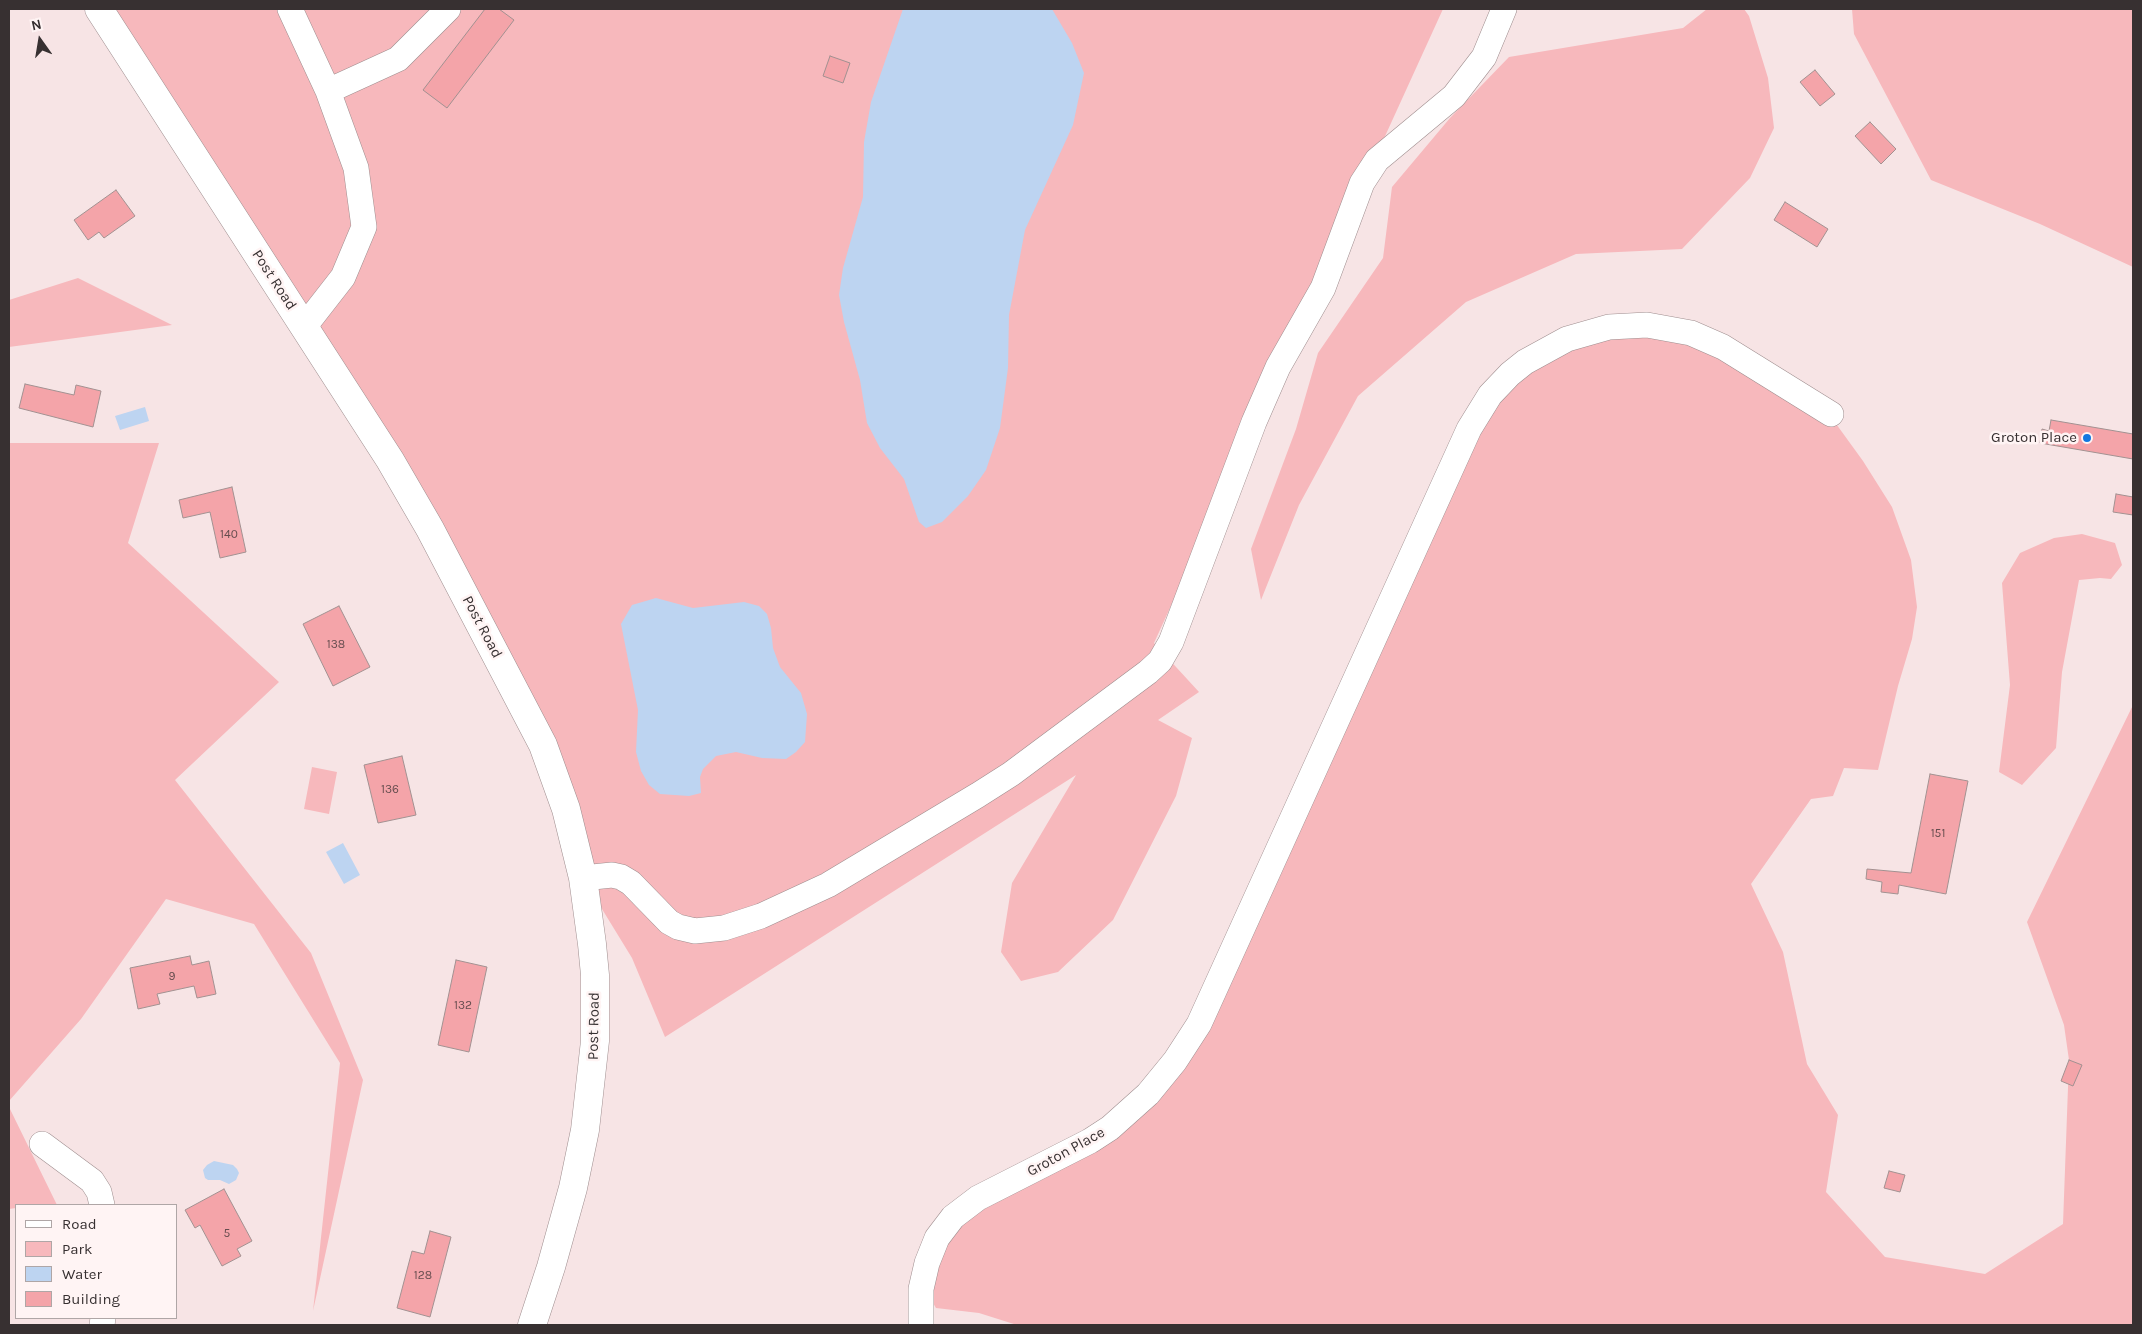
<!DOCTYPE html>
<style>
body{margin:0}
#map{position:relative;width:2142px;height:1334px;overflow:hidden;background:#f7e4e5;font-family:Karla,sans-serif}
canvas{display:block}
.frame{position:absolute;inset:0;border:10px solid #373031;pointer-events:none}
.legend{position:absolute;left:15px;top:1204px;width:162px;height:115px;box-sizing:border-box;background:#fff4f4;border:1px solid #afa6a6;margin:0;padding:6px 9px;list-style:none;font-size:15px;color:#373031}
.legend li{display:flex;align-items:center;gap:10px;height:25px}
.legend b{width:25px;border:1px solid #afa6a6}
.north{position:absolute;left:15px;top:15px;width:50px;height:50px;-webkit-text-stroke:4px #fff4f4;paint-order:stroke;rotate:347deg;font-size:14px;font-weight:700;line-height:20px;text-align:center;color:#373031}
.north::after{content:'';display:block;margin:auto;width:18px;height:22px;background:#373031;clip-path:polygon(50% 0,100% 100%,50% 72%,0 100%)}
</style>
<div id="map">
<canvas width="2142" height="1334"></canvas>
<div class="frame"></div>
<ul class="legend">
<li><b style="height:6px;background:#fff"></b>Road</li>
<li><b style="height:14px;background:#f7b8bc"></b>Park</li>
<li><b style="height:14px;background:#bdd4f1"></b>Water</li>
<li><b style="height:14px;background:#f4a4a9"></b>Building</li>
</ul>
<div class="north">N</div>
</div>
<script>
const c = document.querySelector('canvas').getContext('2d');
c.lineJoin = 'round';
function fill(path, color) { c.fillStyle = color; c.fill(path, 'evenodd'); }
const poly = rows => new Path2D(rows.map(r => 'M' + r).join(''));
function trace(path, color, width, dash) { c.strokeStyle = color; c.lineWidth = width; c.lineCap = dash ? 'butt' : 'round'; c.setLineDash(dash || []); c.stroke(path); }
function label(font, color, halo, rows, align = 'center') {
  c.font = font + ' Karla,sans-serif'; c.lineWidth = 5; c.setLineDash([]); c.textBaseline = 'middle'; c.strokeStyle = halo; c.fillStyle = color; for (const [text, x, y, turn = 0] of rows) {
    c.save(); c.translate(x, y); c.rotate((+turn || 0) * Math.PI / 180); c.textAlign = isNaN(turn) ? turn : align; if (halo) c.strokeText(text, 0, 0); c.fillText(text, 0, 0); c.restore();
  }
}
const green = poly([
 [100,9,1443,9,1154,643,1199,692,1158,720,1192,738,1176,796,1113,920,1058,972,1021,981,1001,952,1012,883,1076,775,665,1037,632,958,583,878,566,809,430,529],
 [1707,9,1744,9,1749,16,1768,78,1774,128,1750,178,1682,249,1576,254,1466,302,1358,396,1299,505,1261,600,1251,549,1296,429,1318,353,1383,258,1392,187,1450,118,1509,57,1683,28],
 [1852,9,2133,9,2133,267,2040,224,1931,180,1854,34],
 [78,278,172,325,9,347,9,300],
 [1612,334,1694,340,1834,421,1863,461,1892,507,1911,560,1917,607,1912,639,1898,686,1878,770,1844,768,1833,796,1811,799,1751,884,1783,952,1807,1064,1838,1115,1826,1192,1885,1257,1985,1274,2063,1224,2069,1060,2064,1025,2027,922,2133,705,2133,1325,1017,1325,979,1313,936,1308,929,1296,940,1243,980,1207,1164,1090,1471,436,1512,381,1569,346],
 [9,443,159,443,128,543,279,682,175,780,311,953,363,1080,313,1311,340,1063,254,924,166,899,81,1019,9,1101],
 [2082,534,2115,543,2122,565,2111,579,2100,578,2079,580,2062,672,2056,748,2022,785,1999,772,2010,685,2002,583,2020,553,2054,538],
 [312,767,337,772,329,814,304,809],
 [9,1107,57,1205,16,1205,16,1208,9,1209]
]);
const water = poly([
 [903,9,1052,9,1072,43,1084,73,1073,125,1025,230,1009,315,1008,368,1000,428,986,470,968,496,942,522,926,528,919,522,904,479,880,448,867,423,860,380,844,322,839,295,843,268,863,197,864,142,871,102],
 [145,407,149,421,120,430,115,416],
 [656,598,693,608,744,602,759,606,767,614,771,628,773,648,780,667,801,693,807,714,805,742,796,752,786,759,762,758,736,752,716,756,703,769,700,777,701,793,689,796,660,794,649,785,641,771,636,752,638,710,621,624,632,605],
 [343,843,360,875,344,884,326,852],
 [214,1161,233,1165,237,1169,239,1173,236,1180,229,1184,220,1180,208,1180,205,1178,203,1170,207,1165]
]);
const building = poly([
 [485,9,499,9,514,20,447,108,423,90,485,9],
 [830,56,850,63,843,83,823,76,830,56],
 [1815,70,1835,94,1820,106,1800,82,1815,70],
 [1870,122,1896,149,1881,164,1855,136,1870,122],
 [116,190,135,216,104,238,99,232,88,240,74,220,116,190],
 [1785,202,1828,229,1817,247,1774,220,1785,202],
 [25,384,74,395,76,385,101,391,93,427,19,408,25,384],
 [2051,420,2133,434,2133,459,2040,443,2042,429,2049,431,2051,420],
 [232,487,246,552,220,558,210,512,183,518,179,500,232,487],
 [2116,494,2133,497,2133,515,2113,512,2116,494],
 [339,606,370,667,333,686,303,624,339,606],
 [402,756,416,815,378,823,364,765,402,756],
 [1930,774,1968,781,1946,894,1899,885,1898,894,1881,892,1882,882,1866,879,1867,869,1911,873,1930,774],
 [190,956,192,965,209,961,216,994,197,998,194,986,157,994,160,1004,138,1009,130,968,190,956],
 [456,960,487,967,469,1052,438,1045,456,960],
 [2069,1060,2082,1065,2073,1086,2061,1081,2069,1060],
 [1889,1171,1905,1175,1900,1192,1884,1188,1889,1171],
 [224,1189,252,1241,237,1249,241,1256,222,1266,200,1225,195,1228,185,1210,224,1189],
 [430,1231,451,1237,430,1317,397,1308,412,1251,424,1254,430,1231]
]);
const minor = poly([
 [290,9,328,91,356,168,364,227,343,277,304,327],
 [328,91,398,59,448,9],
 [583,878,612,875,621,877,631,883,669,922,678,927,695,931,724,928,761,916,828,885,978,795,1011,774,1148,672,1160,661,1171,642,1254,422,1278,367,1323,288,1362,183,1377,160,1454,96,1484,57,1504,9],
 [42,1144,92,1181,99,1192,102,1205],
 [102,1325,103,1318],
 [921,1325,921,1289,927,1263,937,1238,953,1217,978,1198,1090,1141,1110,1128,1148,1094,1175,1061,1199,1024,1469,429,1490,395,1510,374,1525,362,1567,339,1609,327,1647,325,1691,333,1723,347,1831,414]
]);
const major = poly([
 [99,9,390,460,430,529,543,745,566,809,583,878,592,944,595,975,595,1041,585,1130,573,1188,551,1267,532,1325]
]);
const markers = [
 [2087,438,5,"#1277e0"]
];
const numberNames = [
 ["140",229,535],
 ["138",336,645],
 ["136",390,790],
 ["151",1938,834],
 ["9",172,977],
 ["132",463,1006],
 ["5",227,1234],
 ["128",423,1276]
];
const streetNames = [
 ["Post Road",274,280,57],
 ["Post Road",482,627,62],
 ["Post Road",594,1026,-89],
 ["Groton Place",1066,1152,-29]
];
const poiNames = [
 ["Groton Place",2077,438]
];
fill(green, '#f7b8bc');
fill(water, '#bdd4f1');
fill(building, '#f4a4a9');
trace(building, '#a29191', 1);
trace(minor, '#9f8e8f', 26);
trace(major, '#9f8e8f', 29);
trace(minor, '#fff', 25);
trace(major, '#fff', 28);
for (const [x, y, r, color] of markers) { const dot = new Path2D(); dot.arc(x, y, r, 0, 2 * Math.PI); c.fillStyle = color; c.fill(dot); trace(dot, '#fff4f4', 2); }
label('12px', '#664d4f', null, numberNames);
label('15px', '#373031', '#fff4f4', streetNames);
label('15px', '#373031', '#fff4f4', poiNames, 'right');
</script>
